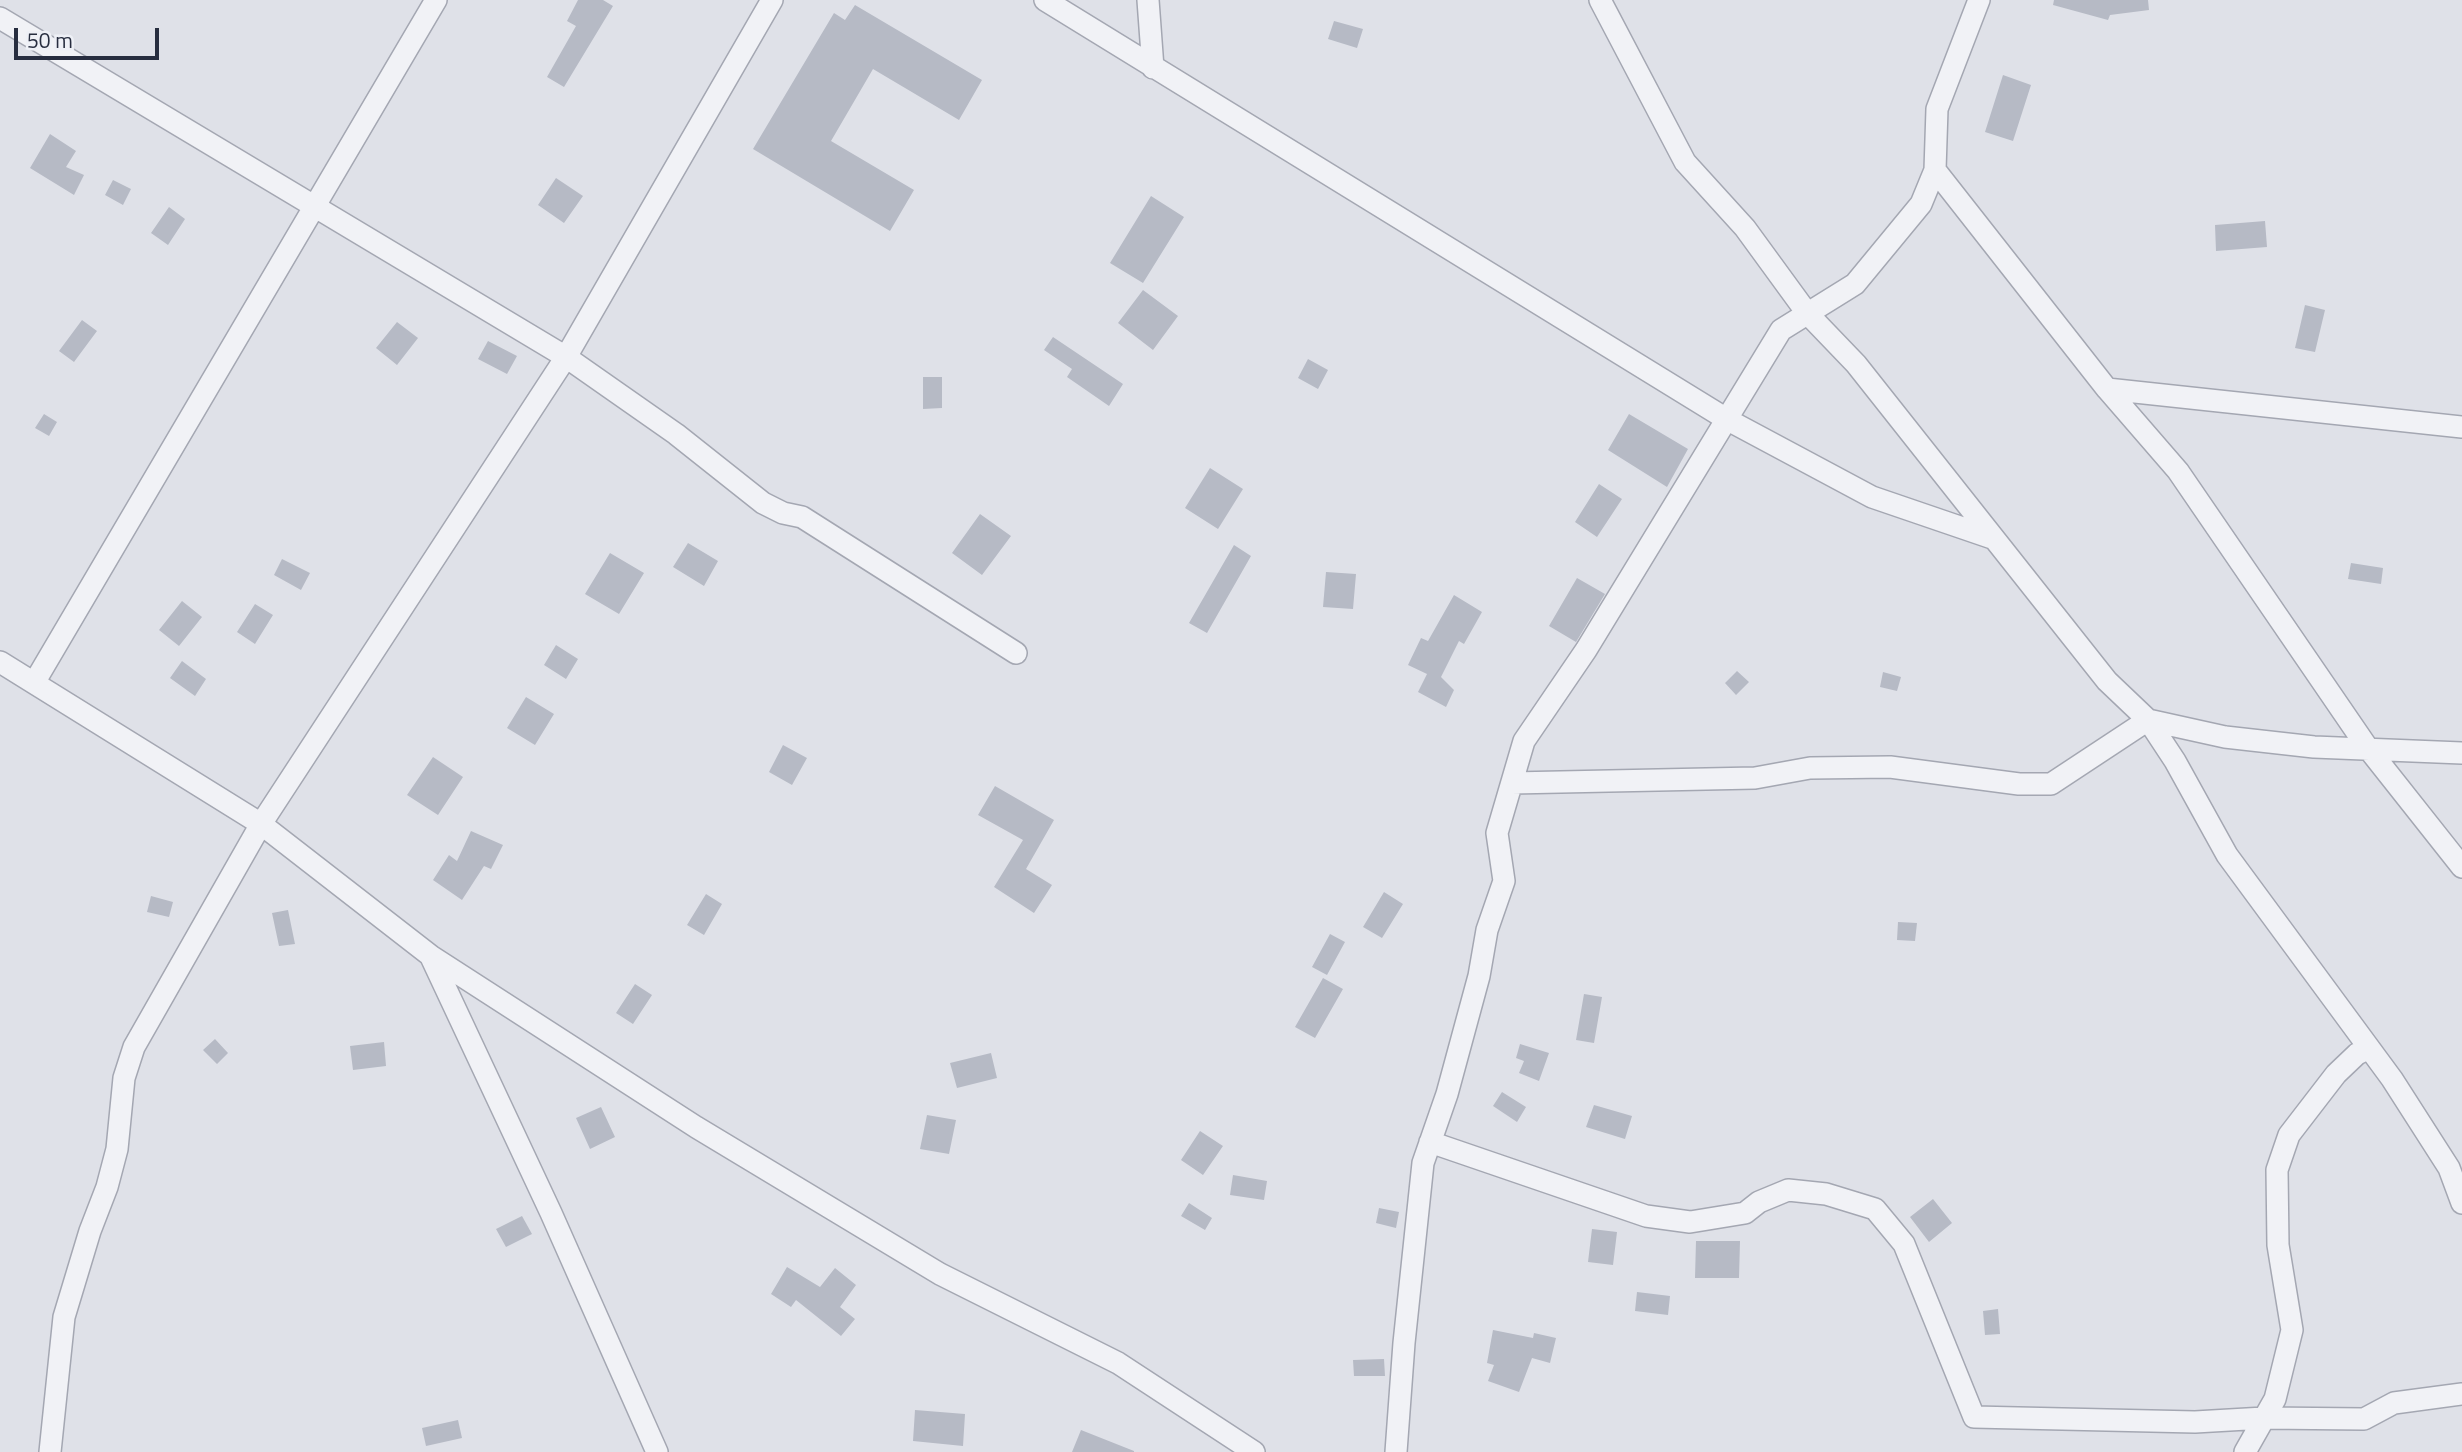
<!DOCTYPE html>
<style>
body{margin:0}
#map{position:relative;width:2462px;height:1452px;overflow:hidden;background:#dfe1e8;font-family:"Titillium Web",sans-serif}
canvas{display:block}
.scale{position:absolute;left:14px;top:28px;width:145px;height:32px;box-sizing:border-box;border:4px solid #272d3f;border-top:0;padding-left:9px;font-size:21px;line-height:24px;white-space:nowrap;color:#272d3f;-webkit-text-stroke:5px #eef0f6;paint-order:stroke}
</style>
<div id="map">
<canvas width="2462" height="1452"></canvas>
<div class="scale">50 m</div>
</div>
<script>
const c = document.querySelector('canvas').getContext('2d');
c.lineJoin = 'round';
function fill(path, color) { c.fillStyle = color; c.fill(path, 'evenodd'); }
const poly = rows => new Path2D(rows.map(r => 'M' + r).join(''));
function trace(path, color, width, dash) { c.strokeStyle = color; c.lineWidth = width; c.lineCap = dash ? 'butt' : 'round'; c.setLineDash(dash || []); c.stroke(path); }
const building = poly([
 [578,0,603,0,613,6,564,87,547,77,576,26,567,21],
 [2054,0,2148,0,2149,10,2110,15,2108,20,2053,5],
 [855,5,982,80,959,120,873,69,831,141,914,190,890,231,753,149,834,13,845,20],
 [1334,21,1363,29,1357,48,1328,39],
 [2003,75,2031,85,2013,141,1985,132],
 [50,134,76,151,66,167,84,175,74,195,30,168],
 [556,178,583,196,564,223,538,205],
 [113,180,131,189,123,205,105,195],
 [1151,196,1184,217,1143,283,1110,263],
 [169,207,185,219,168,245,151,233],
 [2265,221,2267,247,2216,251,2215,225],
 [1143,290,1178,316,1153,350,1118,323],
 [2305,305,2325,310,2315,352,2295,348],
 [82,320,97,331,74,362,59,351],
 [397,322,418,338,397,365,376,348],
 [1053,337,1123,384,1109,406,1067,377,1072,369,1044,350],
 [488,341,517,356,507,374,478,359],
 [1308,359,1328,370,1318,389,1298,378],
 [923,377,942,377,942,408,923,409],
 [44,414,57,422,49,436,35,428],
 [1629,414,1688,449,1667,487,1608,450],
 [1210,468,1243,489,1218,529,1185,508],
 [1599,484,1622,499,1597,537,1575,522],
 [980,514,1011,536,982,575,952,553],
 [688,543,718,561,704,586,673,567],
 [1234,545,1251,556,1207,633,1189,623],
 [610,553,644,573,619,614,585,594],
 [282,559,310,573,301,590,274,575],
 [2351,563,2383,568,2381,584,2348,579],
 [1326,572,1356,574,1353,609,1323,607],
 [1577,578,1605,594,1576,642,1549,626],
 [1454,595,1482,612,1464,644,1459,641,1441,677,1454,690,1446,707,1418,692,1427,674,1408,665,1421,638,1428,641],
 [182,601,202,617,179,646,159,630],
 [255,604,273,615,255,644,237,632],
 [556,645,578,659,566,679,544,665],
 [182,661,206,679,195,696,170,678],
 [1737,671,1749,682,1736,695,1725,683],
 [1883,672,1901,677,1897,691,1880,687],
 [526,697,554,714,535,745,507,728],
 [783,745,807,758,792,785,769,772],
 [433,757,463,777,438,815,407,795],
 [995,786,1054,820,1026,869,1052,885,1034,913,994,887,1023,840,978,815],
 [471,831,503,845,491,869,484,866,462,900,433,880,449,855,457,861],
 [1384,892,1403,904,1382,938,1363,927],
 [706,894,722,904,704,935,687,925],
 [151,896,173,902,169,917,147,912],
 [288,910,295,944,279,946,272,913],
 [1898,922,1917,923,1915,941,1897,940],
 [1330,934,1345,942,1327,975,1312,967],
 [1323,978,1343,989,1315,1038,1295,1027],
 [635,984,652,995,633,1024,616,1013],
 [1584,994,1602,997,1594,1043,1576,1040],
 [215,1039,228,1053,217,1064,203,1050],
 [384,1042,386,1066,353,1070,350,1046],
 [1520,1044,1549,1053,1539,1081,1519,1073,1524,1061,1516,1058],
 [991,1053,997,1078,957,1088,950,1063],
 [1502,1092,1526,1107,1517,1122,1493,1106],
 [1594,1105,1632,1116,1625,1139,1586,1127],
 [601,1107,615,1137,590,1149,576,1118],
 [927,1115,956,1120,949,1154,920,1149],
 [1200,1131,1223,1146,1203,1175,1181,1160],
 [1233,1175,1267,1181,1264,1200,1230,1195],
 [1933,1199,1952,1223,1929,1242,1910,1217],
 [1189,1203,1212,1218,1205,1230,1181,1216],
 [1379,1208,1399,1212,1396,1228,1376,1223],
 [522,1216,532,1234,506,1247,496,1229],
 [1592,1229,1617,1232,1613,1265,1588,1262],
 [1696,1241,1740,1241,1739,1278,1695,1278],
 [787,1267,820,1287,835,1268,856,1285,840,1307,855,1319,841,1336,796,1300,791,1307,771,1294],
 [1637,1292,1670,1296,1668,1315,1635,1311],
 [1998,1309,2000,1334,1985,1335,1983,1311],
 [1493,1330,1533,1338,1534,1333,1556,1338,1550,1363,1532,1358,1519,1392,1488,1381,1494,1365,1487,1363],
 [1384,1359,1385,1376,1354,1376,1353,1360],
 [915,1410,965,1414,963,1446,913,1441],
 [458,1420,462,1438,426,1446,422,1428],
 [1081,1430,1134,1451,1134,1452,1072,1452]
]);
const minor = poly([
 [1045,0,1728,420,1872,497,1992,538],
 [1148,0,1153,68],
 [1600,0,1685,162,1745,228,1807,313,1856,364,2107,681,2148,720,2175,761,2227,855,2392,1079,2449,1168,2462,1203],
 [0,18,566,357,676,434,763,503,783,513,802,517,1016,653],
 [1935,170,2107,389,2462,427],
 [2107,389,2178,471,2367,747,2462,867],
 [0,662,261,824,431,956,696,1127,940,1274,1118,1363,1254,1452],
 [34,683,436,0],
 [1512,783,1755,778,1810,768,1890,767,2019,784,2051,784,2148,720,2225,737,2314,747,2462,753],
 [431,957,551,1213,657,1452],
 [1430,1142,1646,1216,1690,1222,1745,1213,1759,1202,1788,1190,1826,1194,1875,1209,1904,1244,1974,1417,2195,1422,2264,1418,2364,1419,2394,1403,2462,1394],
 [50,1452,64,1317,90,1231,107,1187,117,1149,124,1078,134,1047,261,824,566,357,772,0],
 [1396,1452,1404,1343,1423,1163,1447,1094,1479,976,1487,930,1504,881,1497,833,1524,741,1586,650,1781,330,1855,284,1921,204,1935,170,1937,109,1979,0],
 [2245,1452,2275,1399,2292,1330,2278,1245,2277,1170,2289,1135,2336,1074,2357,1054,2369,1048]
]);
fill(building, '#b6bac5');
trace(minor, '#a4a7b2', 24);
trace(minor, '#f1f2f6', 21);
</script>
